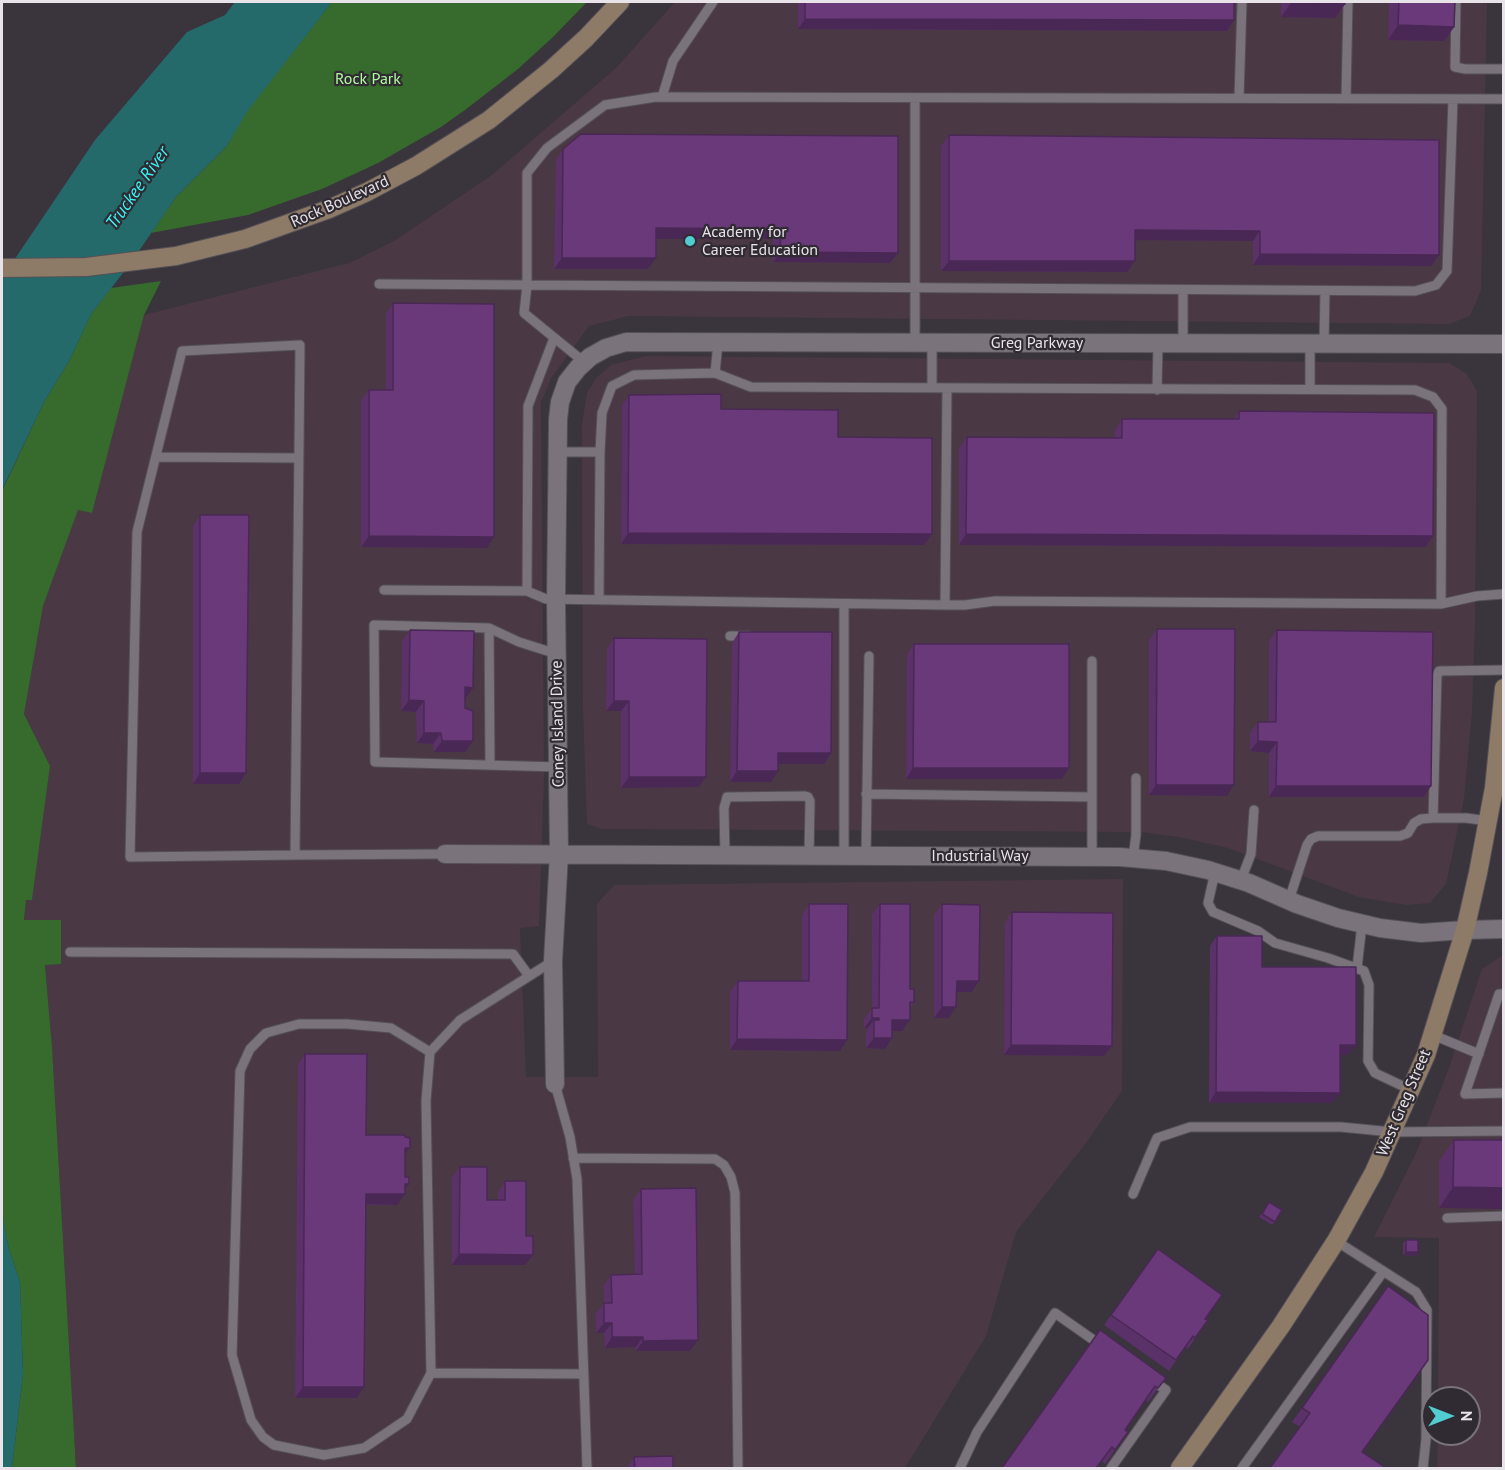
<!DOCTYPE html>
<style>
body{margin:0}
#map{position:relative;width:1505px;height:1470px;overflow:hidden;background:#3a343c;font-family:"PT Sans",sans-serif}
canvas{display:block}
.frame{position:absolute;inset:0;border:3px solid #e7e3e8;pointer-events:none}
.north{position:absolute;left:1421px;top:1386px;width:60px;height:60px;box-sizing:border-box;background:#302a32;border:2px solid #79747b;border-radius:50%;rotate:90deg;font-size:16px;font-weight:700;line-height:24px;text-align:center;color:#e7e3e8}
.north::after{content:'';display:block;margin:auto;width:21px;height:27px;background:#51ccd1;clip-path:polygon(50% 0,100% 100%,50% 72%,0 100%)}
</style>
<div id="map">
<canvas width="1505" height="1470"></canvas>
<div class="frame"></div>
<div class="north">N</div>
</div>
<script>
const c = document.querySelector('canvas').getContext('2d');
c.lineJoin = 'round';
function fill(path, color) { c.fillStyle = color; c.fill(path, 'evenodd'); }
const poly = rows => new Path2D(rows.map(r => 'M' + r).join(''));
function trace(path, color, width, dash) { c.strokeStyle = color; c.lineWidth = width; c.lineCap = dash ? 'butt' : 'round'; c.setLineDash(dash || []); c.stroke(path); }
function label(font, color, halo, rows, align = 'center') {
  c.font = font + ' "PT Sans",sans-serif'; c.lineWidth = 4.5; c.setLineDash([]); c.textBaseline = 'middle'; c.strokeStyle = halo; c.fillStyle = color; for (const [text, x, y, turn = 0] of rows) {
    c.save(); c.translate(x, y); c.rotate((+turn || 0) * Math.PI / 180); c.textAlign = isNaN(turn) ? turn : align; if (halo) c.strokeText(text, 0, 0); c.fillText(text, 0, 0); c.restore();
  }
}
const industrial = poly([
 [675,2,1487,2,1481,290,1470,316,1449,324,629,316,589,326,552,377,541,402,544,776,539,926,520,928,526,1077,598,1077,597,904,614,885,1123,879,1122,1091,1086,1143,1016,1232,986,1336,905,1468,76,1468,52,1047,45,964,61,920,24,921,26,900,32,900,50,766,24,714,43,606,78,510,92,513,144,315,349,263,394,241,492,175,617,67],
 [646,356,1449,363,1467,374,1477,391,1475,623,1472,713,1464,799,1446,884,1430,903,1406,905,1359,897,1228,848,1179,837,1141,832,602,829,587,824,583,709,582,424,587,393,596,378,611,365],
 [1503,955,1503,1468,1437,1468,1438,1434,1469,1434,1469,1398,1438,1398,1439,1238,1374,1237,1417,1151,1450,1065,1482,969]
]);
const green = poly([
 [332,2,587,2,553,37,518,69,465,110,441,127,378,163,322,189,248,215,151,233,176,197,227,146,245,113],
 [161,281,144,315,92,513,78,510,43,606,24,714,50,766,32,900,26,900,24,920,61,920,61,964,45,965,52,1047,76,1468,12,1468,23,1374,20,1282,9,1250,3,1219,2,1218,2,491,44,402,69,361,91,314,111,288]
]);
const water = poly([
 [235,2,332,2,246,113,227,146,176,197,130,264,91,314,69,361,44,402,2,490,2,278,95,140,187,32,225,15],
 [2,1218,3,1218,9,1250,20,1282,23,1374,12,1468,2,1468]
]);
const service = poly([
 [1456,2,1455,67,1465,69,1504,69],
 [662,97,673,61,713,2],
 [915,98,915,343],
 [1239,98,1242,2],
 [1346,98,1348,2],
 [379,284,1415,291,1436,285,1447,271,1453,99],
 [1183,290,1183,344],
 [554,338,528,406,527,591,546,599,945,605,965,605,995,601,1441,604,1477,596,1504,594],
 [932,343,932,388],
 [1324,344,1325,291],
 [584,362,524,313,527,285,527,173,547,148,605,105,656,97,1504,99],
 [715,373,718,343],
 [1310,389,1310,344],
 [1157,390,1158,344],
 [558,452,600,452,599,599],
 [600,452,602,413,612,386,634,375,715,373,751,387,1415,390,1433,397,1442,409,1441,604],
 [156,457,299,458],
 [384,590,527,591],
 [844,604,844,856],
 [945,605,947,389],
 [489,628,490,765],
 [730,636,749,636],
 [557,654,519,642,489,628,374,625,375,762,559,767],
 [1092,661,1092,857],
 [866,794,1092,797],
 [1433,818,1437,676,1439,671,1504,670],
 [295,855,130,857,137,532,182,351,300,345,295,855,445,854],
 [725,855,724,808,727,797,805,796,808,797,810,801,809,855],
 [866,856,869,656],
 [1133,858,1136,835,1136,778],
 [1215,872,1208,903,1213,912,1258,931,1275,943,1328,958,1364,971,1369,985,1368,1061,1375,1073,1411,1090],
 [1241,880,1251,854,1254,810],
 [1289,900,1307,845,1311,839,1318,836,1400,836,1408,833,1414,823,1421,819,1433,818,1466,818,1488,821],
 [70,952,513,954,529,976],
 [1357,968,1362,924],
 [1504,994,1499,994,1465,1094,1504,1093],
 [1433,1035,1479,1054],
 [430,1052,391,1028,347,1024,299,1024,266,1033,250,1049,240,1071,232,1355,251,1420,263,1437,274,1445,324,1455,364,1448,407,1419,431,1373,426,1101,430,1052,460,1020,553,961],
 [555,1084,570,1137,577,1179,587,1468],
 [573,1158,715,1159,724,1165,731,1177,735,1193,738,1468],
 [1133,1194,1157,1138,1190,1127,1341,1127,1392,1132,1504,1131],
 [1447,1218,1504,1216],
 [1336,1241,1416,1292,1427,1310,1426,1439,1423,1468],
 [431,1373,583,1374],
 [960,1468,977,1432,1055,1313,1102,1346],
 [1111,1468,1166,1390,1150,1379],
 [1242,1468,1383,1272]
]);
const minor = poly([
 [445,854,1120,857,1166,861,1208,870,1249,883,1297,904,1338,918,1380,928,1421,933,1465,930],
 [555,1084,553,961,559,854,556,599,558,419,560,402,567,382,578,368,590,357,606,348,626,342,1504,344]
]);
const tertiary = poly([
 [1465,930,1504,929]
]);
const secondary = poly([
 [2,268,86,267,176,256,245,239,329,209,367,192,416,166,489,120,551,70,586,38,620,2],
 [1180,1468,1281,1326,1336,1241,1374,1172,1426,1055,1465,930,1478,873,1494,788,1504,688]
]);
const wall = poly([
 [798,2,1234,2,1234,20,1227,31,798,29],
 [1281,2,1345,2,1345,4,1335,18,1281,17],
 [1389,2,1455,2,1454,27,1444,41,1388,40],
 [949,135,1431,266,1253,265,1253,241,1135,240,1127,272,941,271,941,146],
 [563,149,890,263,773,262,773,239,656,239,656,258,648,269,554,269,556,160],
 [393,303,487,548,361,547,361,400,369,390,386,390,386,314],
 [629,395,721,409,838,437,932,534,924,545,621,544,622,405],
 [1239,411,1426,547,959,545,959,448,967,437,1115,438,1115,430,1122,419,1234,419],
 [200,515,239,784,193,784,193,526],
 [1157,629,1227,796,1149,795,1149,640],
 [410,630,473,688,466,698,465,698,465,708,473,741,465,752,434,752,433,744,417,743,416,712,401,711,402,641],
 [1277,630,1424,797,1269,797,1269,753,1250,751,1250,733,1258,722,1269,722,1269,641],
 [739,632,831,753,824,764,778,764,771,782,730,782,732,643],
 [614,638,706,777,699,787,621,788,621,711,606,711,607,649],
 [914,644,1062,779,906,779,907,654],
 [809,904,847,1040,840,1051,730,1050,730,992,738,981,802,981,802,915],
 [880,904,914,1002,910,1008,902,1031,892,1031,885,1049,866,1048,866,1031,868,1028,864,1028,864,1019,872,1008,872,914],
 [942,904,979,981,972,992,957,992,949,1018,934,1018,934,915],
 [1012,912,1104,1056,1004,1055,1005,923],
 [1217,936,1262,967,1348,1055,1340,1055,1332,1103,1209,1103,1210,946],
 [305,1054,366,1135,405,1155,405,1191,397,1205,366,1205,357,1398,295,1398,298,1064],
 [1454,1140,1503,1140,1439,1208,1439,1161],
 [460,1167,487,1200,498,1200,498,1192,505,1181,525,1265,452,1265,452,1177],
 [641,1189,690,1351,636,1351,636,1347,605,1348,604,1333,596,1333,596,1314,604,1303,604,1285,611,1275,635,1274,633,1200],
 [1269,1202,1275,1222,1272,1225,1259,1217],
 [1406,1240,1418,1252,1416,1256,1403,1255,1403,1243],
 [1158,1249,1205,1319,1200,1331,1188,1349,1185,1347,1169,1371,1104,1325],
 [1388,1286,1428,1360,1300,1427,1292,1422],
 [1166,1378,1148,1402,1145,1400,1125,1430,1128,1432,1105,1464,1102,1461,1002,1468],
 [634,1457,673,1468,627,1468]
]);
const shadedWall = poly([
 [1291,3,1345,4,1335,18,1281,17],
 [805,19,1234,20,1227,31,798,29],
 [1398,25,1454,27,1444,41,1388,40],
 [656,228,781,229,773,239,649,239],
 [1135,230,1260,231,1253,241,1127,240],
 [780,252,898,253,890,263,773,262],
 [1260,254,1439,255,1431,266,1253,265],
 [562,258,656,258,648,269,554,269],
 [949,261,1135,261,1127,272,941,271],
 [628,533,932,534,924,545,621,544],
 [966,534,1433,536,1426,547,959,545],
 [369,536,494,537,487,548,361,547],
 [465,687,473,688,466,698,458,698],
 [409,700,424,701,416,712,401,711],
 [614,701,629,701,621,711,606,711],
 [424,733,441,733,433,744,417,743],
 [442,741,473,741,465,752,434,752],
 [1258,741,1277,742,1269,753,1250,751],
 [778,753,831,753,824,764,770,764],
 [913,768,1069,768,1062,779,906,779],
 [737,771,778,771,771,782,730,782],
 [200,773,246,773,239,784,193,784],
 [629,777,706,777,699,787,621,788],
 [1156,785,1234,785,1227,796,1149,795],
 [1276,786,1431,786,1424,797,1269,797],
 [957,981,979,981,972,992,949,992],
 [942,1007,956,1007,949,1018,934,1018],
 [872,1018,879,1018,874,1024,874,1020,868,1028,864,1028],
 [892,1020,910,1020,902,1031,885,1031],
 [874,1038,892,1038,885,1049,866,1048],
 [737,1039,847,1040,840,1051,730,1050],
 [1011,1045,1112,1046,1104,1056,1004,1055],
 [1340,1045,1356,1045,1348,1055,1332,1055],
 [1216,1092,1340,1093,1332,1103,1209,1103],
 [405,1148,410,1148,402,1159],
 [405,1184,409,1184,402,1194,405,1194,397,1205,358,1204,366,1194],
 [1453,1187,1503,1188,1503,1209,1439,1208],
 [1406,1252,1418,1252,1416,1256,1403,1255],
 [459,1254,533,1255,525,1265,452,1265],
 [604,1323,612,1323,604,1333,596,1333],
 [612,1337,643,1337,636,1347,605,1348],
 [698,1340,690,1351,636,1351,643,1341],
 [303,1387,364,1387,357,1398,295,1398]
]);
const building = poly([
 [805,2,1234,2,1234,20,805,19,805,2],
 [1291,2,1345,2,1345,4,1291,3,1291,2],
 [1399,2,1455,2,1454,27,1398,25,1399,2],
 [581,134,898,136,898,253,780,252,781,229,656,228,656,258,562,258,563,149,581,134],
 [949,135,1439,140,1439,255,1260,254,1260,231,1135,230,1135,261,949,261,949,135],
 [393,303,494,304,494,537,369,536,369,390,393,390,393,303],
 [721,394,721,409,838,410,838,437,932,438,932,534,628,533,629,395,721,394],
 [1239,411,1434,413,1433,536,966,534,967,437,1122,438,1122,419,1239,419,1239,411],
 [200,515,249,515,246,773,200,773,200,515],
 [1157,629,1235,629,1234,785,1156,785,1157,629],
 [410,630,474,631,473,688,465,687,465,708,473,711,473,741,442,741,441,733,424,733,424,701,409,700,410,630],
 [1277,630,1433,632,1431,786,1276,786,1277,742,1258,741,1258,722,1276,722,1277,630],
 [739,632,832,632,831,753,778,753,778,771,737,771,739,632],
 [614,638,707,639,706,777,629,777,629,701,614,701,614,638],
 [914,644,1069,644,1069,768,913,768,914,644],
 [809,904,848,904,847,1040,737,1039,738,981,809,981,809,904],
 [880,904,910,904,910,989,914,989,914,1002,910,1002,910,1020,892,1020,892,1038,874,1038,874,1020,879,1020,879,1018,872,1018,872,1008,879,1008,880,904],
 [942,904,980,905,979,981,957,981,956,1007,942,1007,942,904],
 [1012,912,1113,913,1112,1046,1011,1045,1012,912],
 [1217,936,1262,936,1262,967,1356,967,1356,1045,1340,1045,1340,1093,1216,1092,1217,936],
 [305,1054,367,1054,366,1135,405,1135,405,1137,410,1138,410,1148,405,1148,405,1177,409,1177,409,1184,405,1184,405,1194,366,1194,364,1387,303,1387,305,1054],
 [1454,1140,1503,1140,1503,1188,1453,1187,1454,1140],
 [460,1167,487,1167,487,1200,505,1200,505,1181,526,1181,526,1236,533,1236,533,1255,459,1254,460,1167],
 [696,1188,698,1340,643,1341,643,1337,612,1337,612,1323,604,1323,604,1303,612,1303,611,1275,642,1274,641,1189,696,1188],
 [1269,1202,1282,1210,1275,1222,1262,1214,1269,1202],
 [1406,1240,1418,1240,1418,1252,1406,1252,1406,1240],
 [1158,1249,1222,1295,1205,1319,1208,1320,1195,1338,1193,1336,1176,1360,1111,1315,1158,1249],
 [1388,1286,1428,1315,1428,1360,1362,1452,1386,1468,1270,1468,1310,1413,1302,1408,1388,1286],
 [1100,1330,1166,1378,1158,1388,1155,1386,1125,1430,1128,1432,1115,1450,1112,1447,1096,1468,1002,1468,1100,1330],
 [673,1456,673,1468,635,1468,634,1457,673,1456]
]);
const markers = [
 [690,241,6,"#51ccd1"]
];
const parkNames = [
 ["Rock Park",368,79]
];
const streetNames = [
 ["Rock Boulevard",340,202,-24],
 ["Greg Parkway",1037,343],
 ["Coney Island Drive",558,724,-91],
 ["Industrial Way",980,856],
 ["West Greg Street",1404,1103,-67]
];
const poiNames = [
 ["Academy for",702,232],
 ["Career Education",702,250]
];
const waterNames = [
 ["Truckee River",138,188,-55]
];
fill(industrial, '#4a3944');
fill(green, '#376a2d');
fill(water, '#246a6a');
trace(service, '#545056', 11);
trace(minor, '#545056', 20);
trace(tertiary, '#545056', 20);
trace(secondary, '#545056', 20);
trace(service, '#7a737c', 9);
trace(minor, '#7a737c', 18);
trace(tertiary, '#7a737c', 18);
trace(secondary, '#8d7b67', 18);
fill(wall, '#5a3168');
fill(shadedWall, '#4a2855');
fill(building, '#693979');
trace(building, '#4a2855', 1.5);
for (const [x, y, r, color] of markers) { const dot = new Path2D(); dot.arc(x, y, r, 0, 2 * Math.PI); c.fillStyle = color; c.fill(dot); trace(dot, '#302a32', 2); }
label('16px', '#affb9f', '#302a32', parkNames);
label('16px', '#e7e3e8', '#302a32', streetNames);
label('16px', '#e7e3e8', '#302a32', poiNames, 'left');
label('italic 18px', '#35f7f7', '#302a32', waterNames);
</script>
